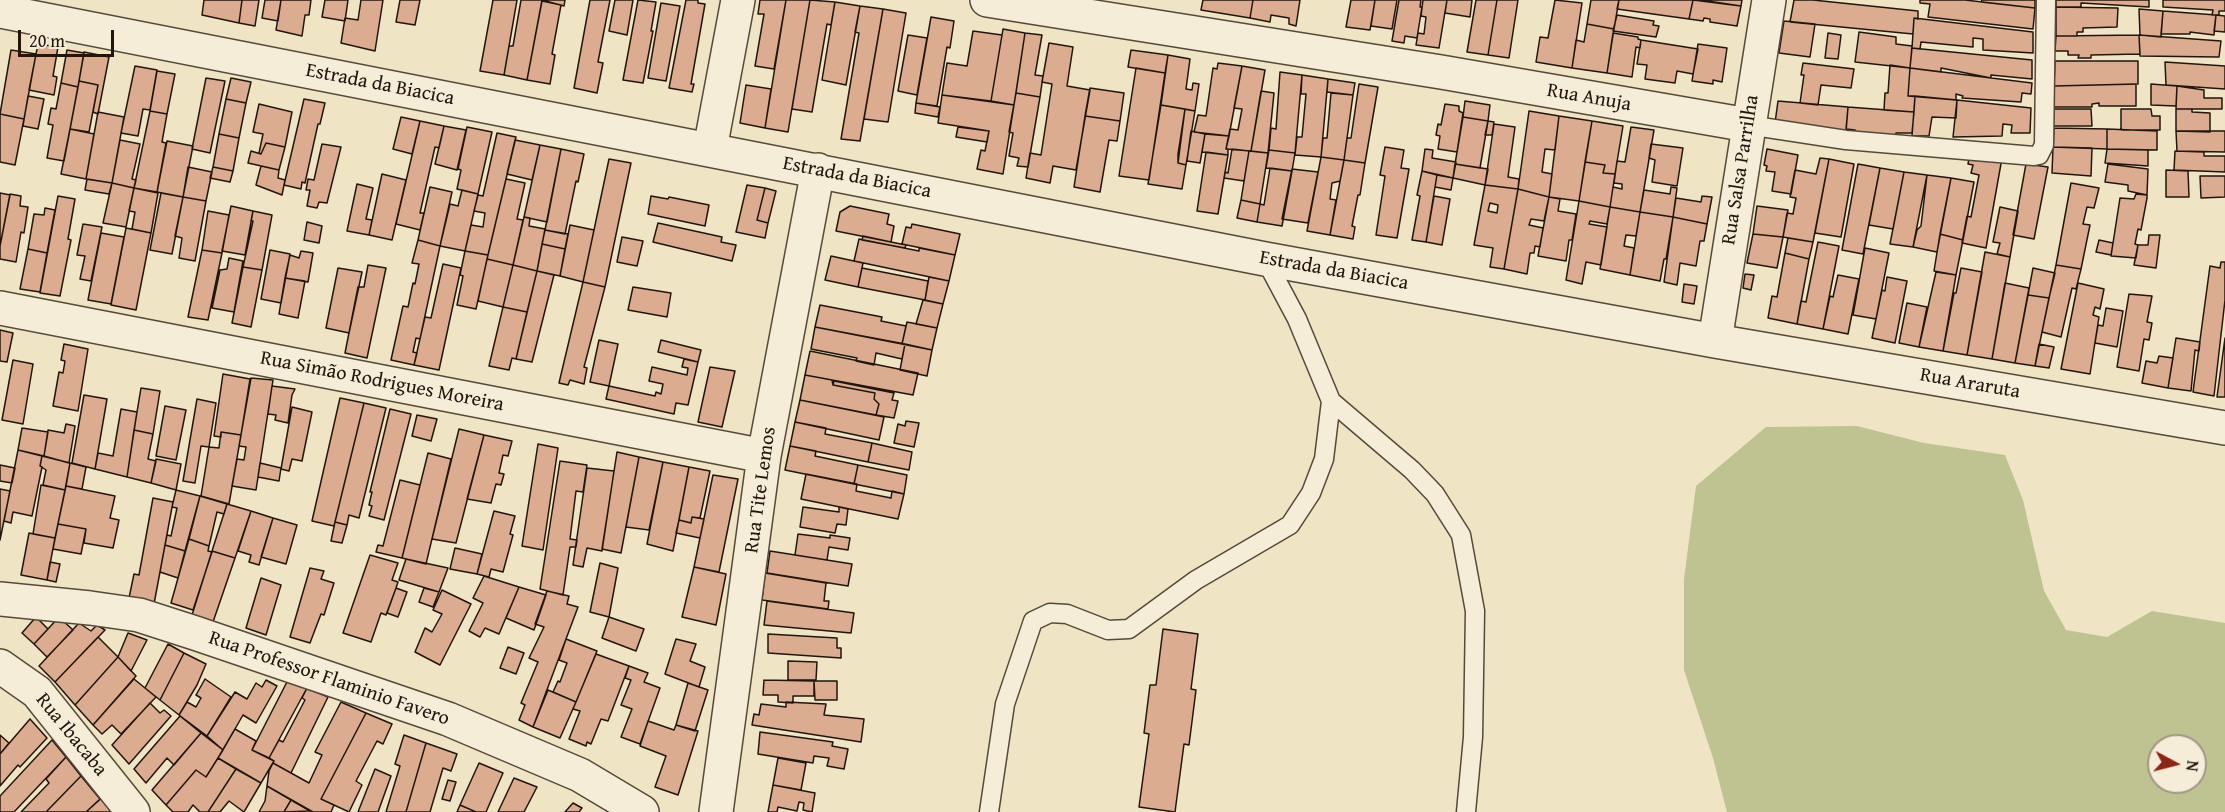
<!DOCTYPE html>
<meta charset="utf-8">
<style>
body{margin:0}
#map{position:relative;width:2225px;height:812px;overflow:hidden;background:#efe4c3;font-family:"Gentium Book Plus",serif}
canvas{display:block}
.north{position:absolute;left:2147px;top:734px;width:60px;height:60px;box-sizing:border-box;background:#f5edd8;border:2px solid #a19786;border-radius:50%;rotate:97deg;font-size:16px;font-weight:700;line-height:24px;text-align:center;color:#22160c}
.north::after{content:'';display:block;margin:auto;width:21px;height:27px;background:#8f2418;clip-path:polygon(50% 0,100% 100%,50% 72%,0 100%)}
.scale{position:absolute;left:18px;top:30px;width:96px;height:27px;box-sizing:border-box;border:3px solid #22160c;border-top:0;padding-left:8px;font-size:18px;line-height:21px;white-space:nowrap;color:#22160c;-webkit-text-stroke:4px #f5edd8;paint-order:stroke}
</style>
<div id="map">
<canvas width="2225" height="812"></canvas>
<div class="north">N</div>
<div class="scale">20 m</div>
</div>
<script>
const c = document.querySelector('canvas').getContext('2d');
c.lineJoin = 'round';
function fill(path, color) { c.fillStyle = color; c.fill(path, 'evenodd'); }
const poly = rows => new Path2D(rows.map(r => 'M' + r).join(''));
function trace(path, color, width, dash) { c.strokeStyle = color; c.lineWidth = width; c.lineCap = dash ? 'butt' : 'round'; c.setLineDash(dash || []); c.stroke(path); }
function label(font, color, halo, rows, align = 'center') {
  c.font = font + ' "Gentium Book Plus",serif'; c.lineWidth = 4.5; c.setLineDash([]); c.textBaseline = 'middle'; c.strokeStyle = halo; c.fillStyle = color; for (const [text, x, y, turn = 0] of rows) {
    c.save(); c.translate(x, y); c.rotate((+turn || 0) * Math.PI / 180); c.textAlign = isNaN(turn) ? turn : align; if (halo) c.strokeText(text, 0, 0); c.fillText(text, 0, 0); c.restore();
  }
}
const green = poly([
 [1857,426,1924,443,2005,455,2023,500,2044,591,2066,630,2107,637,2152,611,2225,623,2225,812,1727,812,1713,758,1684,670,1684,579,1696,486,1766,427],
 [2159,746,2195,746,2195,782,2159,782]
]);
const building = poly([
 [204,0,242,0,239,23,202,15,204,0],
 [242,0,259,0,255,26,239,23,242,0],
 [265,0,281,0,278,21,262,18,265,0],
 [281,0,311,0,309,15,305,15,302,36,276,30,281,0],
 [325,0,348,0,345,21,322,17,325,0],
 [361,0,383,0,375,51,341,43,345,18,358,20,361,0],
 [400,0,420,0,415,25,396,22,400,0],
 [493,0,517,0,504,75,480,71,493,0],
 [521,0,542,0,527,80,504,75,509,46,513,46,521,0],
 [542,0,565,0,564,6,542,0],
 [590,0,610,0,598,62,603,63,597,93,574,88,590,0],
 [615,0,633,0,627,35,609,31,615,0],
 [638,0,656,2,651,31,653,31,643,83,623,80,638,0],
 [686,0,698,0,698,3,705,4,691,84,694,84,692,92,669,88,686,0],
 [760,0,786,0,774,69,755,66,764,14,758,14,760,0],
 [786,0,810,0,788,132,765,128,786,0],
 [810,0,835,2,831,25,827,24,812,112,792,109,810,0],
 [1203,0,1253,0,1250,18,1201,10,1203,0],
 [1253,0,1300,0,1296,26,1289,24,1289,18,1271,15,1270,22,1250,18,1253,0],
 [1351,0,1375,0,1370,30,1346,27,1351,0],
 [1375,0,1397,0,1392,29,1371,26,1375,0],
 [1399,0,1421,0,1420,7,1422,7,1417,38,1405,36,1404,43,1392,41,1399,0],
 [1423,0,1447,0,1439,48,1416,45,1418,33,1424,34,1426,17,1421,16,1423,0],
 [1447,0,1472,0,1470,17,1445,13,1447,0],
 [1476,0,1497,0,1488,55,1467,52,1476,0],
 [1497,0,1518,0,1509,58,1488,55,1497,0],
 [1555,0,1582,3,1572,68,1536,62,1540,37,1548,38,1555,0],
 [1591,0,1619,0,1614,29,1587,24,1591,0],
 [1619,0,1693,0,1689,19,1617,9,1619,0],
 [1693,0,1741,6,1737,26,1710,22,1710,19,1704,18,1703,21,1689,19,1693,0],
 [1701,0,1742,0,1741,6,1701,0],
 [1794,0,1813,0,1918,11,1918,19,1914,18,1913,34,1790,22,1794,0],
 [1920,0,1965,0,2035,8,2033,29,1928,17,1930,4,1920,3,1920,0],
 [1982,0,2035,0,2035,8,1981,2,1982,0],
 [2056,0,2149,0,2149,7,2081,3,2081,7,2056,7,2056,0],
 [2163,0,2225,0,2225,11,2219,11,2219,15,2212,15,2213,10,2163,7,2163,0],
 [542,1,561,5,552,54,555,55,550,84,527,80,542,1],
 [835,2,860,6,846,85,822,80,835,2],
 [661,3,680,6,666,81,648,78,661,3],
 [860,6,883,9,860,141,841,139,859,33,855,32,860,6],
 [2056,7,2118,8,2117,27,2083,28,2083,32,2077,32,2077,36,2056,36,2056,7],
 [883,9,906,13,888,122,864,119,883,9],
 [2139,9,2163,11,2161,37,2140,35,2139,9],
 [2163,11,2216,15,2214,35,2190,32,2190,34,2161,34,2163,11],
 [1617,15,1654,21,1653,25,1659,26,1656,37,1613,31,1617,15],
 [2216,15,2225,16,2225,32,2214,31,2216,15],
 [931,17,954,21,950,48,947,47,937,106,916,103,931,17],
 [1914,18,2033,32,2033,53,1983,50,1983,39,1973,38,1973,47,1921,42,1920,49,1912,48,1914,18],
 [1784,21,1815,24,1810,57,1779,53,1784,21],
 [1587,24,1614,29,1607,73,1572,68,1576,40,1584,42,1587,24],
 [1003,29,1025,33,1014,105,991,101,1003,29],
 [973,31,1002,35,991,101,942,95,947,63,967,66,973,31],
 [1859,32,1896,37,1896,44,1912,46,1910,68,1855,62,1859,32],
 [1025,33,1042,35,1035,75,1043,76,1040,97,1016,93,1025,33],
 [1613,33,1638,37,1638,39,1641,40,1640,48,1636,47,1632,77,1607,73,1613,33],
 [1828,33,1841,35,1838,59,1825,58,1828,33],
 [908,35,927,38,917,95,898,91,908,35],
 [2139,35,2221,41,2219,57,2140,56,2139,35],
 [2139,35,2140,54,2091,55,2091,58,2078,58,2079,55,2068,55,2068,51,2055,51,2056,36,2139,35],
 [1641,40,1698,49,1693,74,1677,71,1675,83,1645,79,1647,65,1637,64,1641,40],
 [1049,43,1073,47,1067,86,1090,90,1076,170,1053,166,1050,183,1026,178,1030,153,1041,155,1052,84,1042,82,1049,43],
 [38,44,58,47,53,76,57,77,54,95,29,90,38,44],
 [1698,44,1727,48,1722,82,1713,80,1713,84,1692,81,1698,44],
 [1912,48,2032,60,2032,79,1991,75,1991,78,1941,68,1941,72,1910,68,1912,48],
 [11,50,36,54,24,119,0,114,11,50],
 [67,50,84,53,78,87,61,83,67,50],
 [1131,50,1168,55,1165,73,1128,67,1131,50],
 [84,52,109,57,98,114,93,112,98,85,79,81,84,52],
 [1168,55,1190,59,1186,89,1192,90,1193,83,1199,84,1195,111,1161,105,1168,55],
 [2055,61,2138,61,2138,84,2054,86,2055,61],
 [2165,62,2225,66,2225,89,2166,85,2165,62],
 [1218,63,1242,66,1229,136,1194,132,1198,115,1206,116,1213,68,1217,69,1218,63],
 [1803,63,1854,69,1851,88,1821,85,1818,105,1800,103,1804,75,1801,75,1803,63],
 [1890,65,1910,68,1908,96,1915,96,1914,112,1884,110,1885,93,1888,93,1890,65],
 [135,66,157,70,150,110,143,109,138,136,121,133,135,66],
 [1242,66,1265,70,1251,151,1226,149,1230,129,1238,130,1242,109,1234,108,1242,66],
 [1136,68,1165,73,1149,180,1119,176,1136,68],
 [1910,68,2032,83,2031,94,2022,93,2021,102,1962,98,1963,96,1956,94,1956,100,1908,96,1910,68],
 [157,71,175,74,167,114,150,111,157,71],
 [1280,72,1302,75,1295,153,1269,150,1271,128,1276,129,1280,72],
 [1302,75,1328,79,1321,157,1295,155,1297,137,1302,137,1306,94,1301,94,1302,75],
 [206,78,225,81,210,153,192,149,206,78],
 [231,78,251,82,246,103,226,99,231,78],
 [1328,79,1355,83,1353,95,1327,92,1328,79],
 [79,81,98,85,89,132,70,129,79,81],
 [61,83,78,87,64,161,47,158,53,125,48,124,51,108,56,109,61,83],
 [1359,84,1378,87,1365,163,1344,160,1347,138,1351,138,1359,84],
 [2136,84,2136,106,2099,106,2099,103,2092,104,2092,107,2054,107,2054,86,2136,84],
 [2151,84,2177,86,2176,106,2151,105,2151,84],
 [746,85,771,89,765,128,740,123,746,85],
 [2177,86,2204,90,2204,98,2222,98,2222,109,2176,109,2177,86],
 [1090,88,1124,93,1120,121,1085,116,1090,88],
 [1261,91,1274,93,1268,153,1251,151,1261,91],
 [1016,93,1040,97,1028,167,1017,166,1019,158,1009,156,1013,133,1009,132,1016,93],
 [1331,93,1353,95,1344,160,1321,157,1323,138,1327,138,1331,93],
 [942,95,1014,105,1003,174,977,169,981,150,985,151,989,131,938,123,942,95],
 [28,96,44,99,38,129,23,126,28,96],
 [1915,96,1957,100,1956,118,1932,117,1929,136,1912,136,1915,96],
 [226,99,246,103,239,138,219,134,226,99],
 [304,99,325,103,320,124,318,124,305,183,302,182,301,189,284,185,304,99],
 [1957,100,2031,108,2030,133,2011,133,2012,125,2003,124,2002,136,1953,137,1957,100],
 [1465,101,1490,105,1488,121,1463,117,1465,101],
 [1778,101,1848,107,1846,132,1775,123,1778,101],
 [916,103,940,107,938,117,915,113,916,103],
 [259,104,292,112,285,147,266,143,261,154,259,153,263,134,253,132,259,104],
 [1445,104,1459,106,1459,111,1463,113,1457,152,1438,149,1440,136,1436,135,1438,124,1441,125,1445,104],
 [1161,105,1185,109,1178,154,1178,163,1186,165,1182,189,1148,184,1161,105],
 [1848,107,1914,112,1912,133,1896,133,1896,135,1854,133,1855,130,1846,129,1848,107],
 [1185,109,1195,111,1186,165,1178,163,1185,109],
 [2054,109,2091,109,2092,126,2053,126,2054,109],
 [2121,109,2151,109,2152,116,2160,116,2160,130,2121,130,2121,109],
 [2176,109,2192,109,2192,112,2210,113,2210,132,2176,131,2176,109],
 [150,111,167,114,162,142,166,143,157,192,134,188,150,111],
 [1529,111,1559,116,1555,150,1545,149,1542,172,1552,174,1549,197,1518,189,1529,111],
 [98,112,124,117,112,183,86,179,98,112],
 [0,114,24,119,15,165,0,162,0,114],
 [1085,116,1120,121,1117,141,1109,140,1100,192,1074,187,1085,116],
 [1559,116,1592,121,1579,201,1549,197,1559,116],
 [401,117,420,121,412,154,393,149,401,117],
 [1463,117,1488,121,1480,168,1455,164,1463,117],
 [420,121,444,126,439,148,435,147,420,213,424,213,420,230,396,224,420,121],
 [1488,121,1494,122,1492,135,1485,135,1488,121],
 [1592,121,1623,126,1615,174,1603,173,1605,165,1585,162,1592,121],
 [1494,124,1515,127,1508,177,1519,179,1518,189,1485,185,1494,124],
 [444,126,466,130,457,170,435,164,444,126],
 [467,127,492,132,478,194,457,189,461,170,458,169,467,127],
 [958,127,989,131,987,142,956,137,958,127],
 [1631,127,1654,130,1640,212,1610,207,1613,187,1622,189,1622,184,1614,183,1617,161,1625,162,1631,127],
 [2054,128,2107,129,2107,149,2053,147,2054,128],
 [70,129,94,134,86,179,61,174,70,129],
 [2107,129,2157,131,2157,150,2107,149,2107,129],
 [1191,131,1205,134,1200,163,1187,161,1191,131],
 [2176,131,2225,131,2225,152,2177,151,2176,131],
 [497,133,516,137,488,255,465,251,471,225,483,227,485,213,474,211,478,195,483,196,497,133],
 [219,134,239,138,233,171,213,167,219,134],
 [1205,134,1229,136,1226,149,1228,149,1228,155,1202,152,1205,134],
 [120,140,140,144,132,179,136,180,134,188,112,183,120,140],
 [515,140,540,145,532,180,507,174,515,140],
 [167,141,193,146,183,197,157,192,167,141],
 [266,143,285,147,279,170,248,163,251,151,261,154,266,143],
 [322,144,341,147,327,203,319,202,317,208,307,206,310,190,306,190,308,179,314,180,322,144],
 [1651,144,1683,148,1677,186,1652,182,1655,160,1649,158,1651,144],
 [540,145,561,149,547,222,524,217,540,145],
 [1385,147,1404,150,1401,168,1409,169,1397,238,1376,235,1385,176,1380,175,1385,147],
 [2053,147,2092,148,2091,176,2052,173,2053,147],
 [561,149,584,154,578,182,576,181,565,234,545,230,561,149],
 [1232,149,1249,151,1244,181,1224,178,1225,172,1228,173,1232,149],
 [1425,149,1433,150,1432,158,1456,162,1453,178,1422,171,1425,149],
 [1767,149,1798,155,1791,194,1772,191,1775,172,1766,171,1767,166,1764,165,1767,149],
 [2107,149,2148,150,2148,166,2105,163,2107,149],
 [1269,150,1295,153,1292,171,1266,168,1269,150],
 [1249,151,1268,153,1260,204,1241,200,1249,151],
 [2175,151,2204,152,2204,156,2225,156,2225,172,2174,170,2175,151],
 [1206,152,1228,155,1218,214,1197,211,1206,152],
 [1970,153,2002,158,1986,248,1962,243,1967,216,1971,217,1979,175,1971,173,1973,165,1968,164,1970,153],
 [1321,157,1344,160,1340,181,1332,183,1330,199,1336,200,1330,235,1307,231,1321,157],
 [1820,158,1829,159,1813,242,1783,237,1787,213,1793,214,1796,198,1790,197,1795,170,1816,174,1820,158],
 [609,159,631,163,605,287,583,282,609,159],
 [1829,159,1854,164,1841,237,1815,233,1829,159],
 [1344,160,1365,163,1360,195,1358,195,1352,226,1355,227,1353,239,1330,235,1344,160],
 [1585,162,1605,165,1603,173,1615,174,1610,207,1579,201,1585,162],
 [1455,164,1488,169,1485,185,1453,178,1455,164],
 [1858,164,1880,168,1863,254,1842,250,1858,164],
 [2026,164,2048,167,2034,239,2013,235,2026,164],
 [2108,164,2148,169,2147,195,2128,191,2128,185,2105,182,2108,164],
 [261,166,279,170,278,178,285,180,282,195,256,185,261,166],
 [188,167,212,172,206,201,183,197,188,167],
 [213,167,233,171,230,182,210,178,213,167],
 [1270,168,1292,171,1282,226,1257,222,1260,204,1264,205,1270,168],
 [1880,168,1904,172,1893,229,1869,225,1880,168],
 [1292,169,1318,172,1308,223,1282,219,1292,169],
 [2166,170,2188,171,2189,197,2166,197,2166,170],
 [1422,171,1437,175,1426,242,1412,240,1420,196,1417,195,1422,171],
 [1904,172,1927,175,1913,247,1890,244,1904,172],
 [382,174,406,180,392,240,369,235,382,174],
 [1437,175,1453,178,1451,190,1435,187,1437,175],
 [1927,175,1951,178,1937,252,1913,247,1917,230,1921,226,1927,175],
 [2200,176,2225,176,2225,197,2201,198,2200,176],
 [1951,178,1974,182,1963,240,1940,234,1951,178],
 [87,179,112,183,109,194,85,190,87,179],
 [506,179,525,183,517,219,523,220,513,265,487,259,506,179],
 [112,183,134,188,126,227,103,223,112,183],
 [2071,183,2099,188,2094,208,2087,207,2083,224,2090,225,2081,269,2056,265,2071,183],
 [357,184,373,188,366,219,372,220,369,235,347,231,357,184],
 [747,185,765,188,757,220,768,223,765,238,736,232,747,185],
 [1485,185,1518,189,1504,269,1490,267,1493,248,1474,245,1485,185],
 [1490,203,1498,205,1497,213,1488,211,1490,203],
 [430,187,452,192,440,246,418,240,430,187],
 [1671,187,1677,188,1673,217,1640,212,1644,190,1670,194,1671,187],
 [134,188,158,193,151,233,132,229,135,212,129,211,134,188],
 [765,188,776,191,768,223,757,220,765,188],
 [1518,189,1549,197,1544,221,1531,219,1529,225,1543,228,1540,247,1535,246,1534,253,1530,253,1527,274,1504,269,1518,189],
 [462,190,478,194,465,251,440,246,450,204,458,206,462,190],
 [0,193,10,195,0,246,0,193],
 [161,193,183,197,172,254,150,250,161,193],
 [10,194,21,196,20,206,28,207,24,233,21,232,16,262,0,259,0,246,10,194],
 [2136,194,2147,195,2147,198,2141,230,2138,229,2135,244,2138,245,2136,258,2111,256,2120,198,2134,199,2136,194],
 [58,196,75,199,68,239,71,240,60,296,40,293,58,196],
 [651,196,668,199,669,197,709,205,705,226,648,214,651,196],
 [1434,196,1450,199,1442,245,1426,242,1434,196],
 [1702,196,1712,197,1707,224,1673,217,1676,198,1701,202,1702,196],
 [183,197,206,201,195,261,179,258,182,238,175,236,183,197],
 [1549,197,1560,199,1558,211,1576,214,1572,240,1569,240,1566,261,1538,256,1549,197],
 [1241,200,1260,204,1257,222,1237,218,1241,200],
 [1579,201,1610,207,1607,224,1590,221,1589,224,1607,227,1601,265,1586,262,1582,284,1566,280,1579,201],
 [231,206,253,211,245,255,222,251,231,206],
 [850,206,889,214,887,224,894,226,891,242,836,231,840,212,850,206],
 [1757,206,1788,210,1783,237,1753,234,1757,206],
 [1610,207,1640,212,1636,236,1626,235,1624,246,1634,248,1630,275,1600,269,1610,207],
 [2000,207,2018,211,2010,257,1997,254,2000,243,1993,242,2000,207],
 [45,208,55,210,47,253,28,249,34,214,44,215,45,208],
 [208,211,229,215,222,253,202,250,208,211],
 [253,211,272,215,262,270,243,267,253,221,251,221,253,211],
 [1640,212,1673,217,1666,259,1664,259,1660,281,1630,275,1640,212],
 [524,217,530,218,529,226,545,229,537,271,513,265,524,217],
 [1673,217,1707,224,1704,241,1700,241,1696,266,1680,263,1677,285,1664,282,1673,217],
 [307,222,322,226,319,243,304,240,307,222],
 [658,223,722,237,721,242,736,245,732,261,653,242,658,223],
 [83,224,102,227,91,281,80,279,85,256,77,255,83,224],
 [912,224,960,234,955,255,902,244,906,227,911,228,912,224],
 [570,225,594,230,583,282,560,276,570,225],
 [126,228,151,233,136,310,111,305,126,228],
 [545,230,568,234,565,249,542,244,545,230],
 [101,233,124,237,111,304,88,300,101,233],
 [1753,234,1783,237,1777,268,1747,263,1753,234],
 [1940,234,1963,240,1956,275,1934,271,1940,234],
 [2149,235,2160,235,2156,268,2134,265,2138,245,2148,245,2149,235],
 [863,236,891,242,906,245,905,248,862,240,863,236],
 [622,237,643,241,637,266,617,262,622,237],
 [1788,238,1813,242,1809,259,1785,253,1788,238],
 [859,239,919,251,919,248,955,255,949,281,854,261,859,239],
 [418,240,440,246,420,339,416,338,413,352,417,353,414,365,391,360,403,306,408,307,413,283,415,284,419,264,412,263,418,240],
 [2099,240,2113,243,2111,255,2096,252,2099,240],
 [1818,242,1839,246,1823,329,1797,324,1801,301,1806,302,1818,242],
 [542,244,565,249,560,276,537,271,542,244],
 [1865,248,1889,253,1876,319,1853,315,1865,248],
 [28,249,47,253,40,292,20,289,28,249],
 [202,250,222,253,208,320,188,317,202,250],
 [270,250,290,254,281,303,261,299,270,250],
 [301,251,313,253,308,282,285,278,290,255,299,258,301,251],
 [465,251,488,255,476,309,457,305,463,276,460,275,465,251],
 [1985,252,2010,257,1992,359,1967,355,1985,252],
 [1785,253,1809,259,1797,324,1768,318,1772,296,1777,297,1785,253],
 [831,256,863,263,858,287,825,280,831,256],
 [229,258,243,261,234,312,212,308,220,270,227,269,229,258],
 [487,259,513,265,503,307,478,301,487,259],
 [2221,262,2225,262,2225,300,2214,396,2193,392,2210,266,2220,268,2221,262],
 [443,264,461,268,439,370,414,365,425,317,431,318,443,264],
 [368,265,386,268,367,358,345,353,358,287,364,287,368,265],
 [513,265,537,271,527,312,503,307,513,265],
 [2056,265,2081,269,2076,289,2072,288,2061,337,2042,332,2056,265],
 [243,267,262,270,251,327,232,323,243,267],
 [338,268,362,272,349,333,326,328,338,268],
 [862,268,928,281,925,300,858,287,862,268],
 [1961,268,1982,272,1967,355,1943,351,1954,293,1956,293,1961,268],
 [2033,268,2055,273,2049,298,2028,295,2033,268],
 [537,271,554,275,532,362,516,359,537,271],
 [1936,272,1956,275,1943,351,1919,347,1936,272],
 [1745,274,1754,275,1751,290,1743,288,1745,274],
 [1838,275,1859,279,1848,334,1823,329,1830,296,1833,297,1838,275],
 [929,277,949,281,943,304,925,300,929,277],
 [1887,277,1907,281,1895,343,1872,338,1882,290,1885,291,1887,277],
 [285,278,305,281,298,318,279,314,285,278],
 [583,282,605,287,584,367,587,368,584,384,570,380,568,385,559,383,583,282],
 [2005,283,2029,288,2015,363,1992,359,2005,283],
 [2078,283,2104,289,2100,309,2095,307,2093,315,2099,317,2090,374,2061,369,2078,283],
 [1684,284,1697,286,1694,304,1682,302,1684,284],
 [633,287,671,293,667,317,628,310,633,287],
 [2129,294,2152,296,2147,322,2152,323,2149,340,2144,339,2139,371,2117,367,2129,294],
 [2028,295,2049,298,2035,366,2015,363,2028,295],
 [923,300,943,304,937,328,916,324,923,300],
 [1907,303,1927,307,1919,347,1899,343,1907,303],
 [820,305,882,317,881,321,906,326,902,344,815,327,820,305],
 [503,307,527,312,516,359,512,358,509,370,489,366,503,307],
 [2106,308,2123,311,2117,347,2095,343,2098,325,2103,326,2106,308],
 [907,322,937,328,932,350,902,344,907,322],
 [815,327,905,344,902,359,876,353,874,365,856,361,857,358,811,349,815,327],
 [0,330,13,333,7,362,0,361,0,330],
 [2176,338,2200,342,2199,351,2195,350,2191,391,2168,388,2176,338],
 [2225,338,2225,397,2217,397,2225,338],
 [599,340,618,344,609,386,590,382,599,340],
 [661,340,701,350,698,362,658,352,661,340],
 [64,344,88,349,78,411,53,406,59,372,63,373,65,361,61,360,64,344],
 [905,344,932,350,927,376,900,370,905,344],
 [2039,344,2054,347,2049,368,2035,366,2039,344],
 [810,351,918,373,913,395,805,375,810,351],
 [2159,356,2173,358,2168,388,2142,383,2146,361,2157,363,2159,356],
 [684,359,698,362,688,405,676,403,674,414,606,399,609,386,655,396,656,392,661,394,663,384,649,381,652,367,687,375,688,368,682,367,684,359],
 [13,360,33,364,23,424,2,420,13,360],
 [710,367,735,371,722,427,698,422,710,367],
 [223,374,250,379,241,435,221,432,221,437,214,436,223,374],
 [805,375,832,380,833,385,875,393,874,399,879,404,876,415,800,400,805,375],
 [251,378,273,380,256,490,232,486,237,459,244,460,246,447,239,446,251,378],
 [834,381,894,393,892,400,898,401,894,418,876,415,879,404,874,399,875,393,833,385,834,381],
 [272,386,295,389,292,395,288,423,275,420,276,415,268,414,272,386],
 [141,388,160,391,153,434,134,430,141,388],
 [84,395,107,399,95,469,72,463,84,395],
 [340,398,364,403,334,526,312,521,340,398],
 [197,399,216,403,209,447,201,446,195,483,183,481,197,399],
 [800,400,884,417,879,440,795,422,800,400],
 [364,403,386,408,359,518,349,515,347,525,335,522,364,403],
 [165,406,186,410,176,460,156,456,165,406],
 [292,407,312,412,302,461,292,459,289,471,281,469,292,407],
 [121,409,137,412,127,477,95,469,98,453,113,456,121,409],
 [390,409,411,414,384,520,369,516,372,506,369,505,372,492,370,492,390,409],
 [417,415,437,419,431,441,412,436,417,415],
 [906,421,919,423,914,447,894,443,898,424,905,426,906,421],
 [795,422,826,428,825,434,872,443,868,462,790,446,795,422],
 [66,424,75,426,69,463,44,456,48,430,64,433,66,424],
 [22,428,48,432,44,456,18,450,22,428],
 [459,429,484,435,456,543,432,539,459,429],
 [134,430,153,434,148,459,156,461,151,483,127,477,134,430],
 [221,432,241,435,229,504,201,496,209,447,219,448,221,432],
 [484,435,512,441,508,456,503,455,499,473,504,474,501,485,496,484,491,503,467,499,484,435],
 [872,443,912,452,909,470,868,462,872,443],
 [538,444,558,448,543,550,522,546,538,444],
 [790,446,816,451,815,456,858,465,854,484,785,470,790,446],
 [18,450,42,456,40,466,42,467,32,516,13,512,11,523,4,521,18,450],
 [617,452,639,457,621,553,602,549,617,452],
 [428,453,451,459,426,564,402,558,428,453],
 [42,456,70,463,65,490,43,485,46,470,40,466,42,456],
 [639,457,663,462,649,530,626,527,639,457],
 [156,459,181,464,176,490,151,483,156,459],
 [560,461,587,465,583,492,576,491,570,539,577,540,576,547,570,547,563,595,540,589,560,461],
 [663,462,689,467,673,551,647,544,663,462],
 [70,463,86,467,82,489,66,486,70,463],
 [260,463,281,468,279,481,258,477,260,463],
 [0,465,15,468,12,483,0,481,0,465],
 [858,465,907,475,904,494,854,484,858,465],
 [689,467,710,471,700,518,692,517,691,523,679,520,689,467],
 [587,468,614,471,602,551,587,548,583,567,573,565,587,468],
 [806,474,857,484,856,491,891,498,892,491,904,494,898,519,801,499,806,474],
 [713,475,738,479,719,572,694,567,713,475],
 [400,480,420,485,402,558,376,552,378,545,383,546,400,480],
 [41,485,65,490,55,538,33,534,41,485],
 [66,486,115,496,110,518,119,520,113,548,84,543,86,529,58,524,66,486],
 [0,489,10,491,0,540,0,489],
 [176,490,200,496,185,551,165,545,167,535,171,536,177,508,172,507,176,490],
 [200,496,227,504,224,514,217,512,209,546,189,539,200,496],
 [153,498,173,502,154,604,129,598,134,574,139,575,153,498],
 [227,504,251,511,235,558,212,551,227,504],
 [803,507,839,512,839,507,848,509,846,525,837,524,835,533,800,527,803,507],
 [251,511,273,518,259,565,249,562,251,555,238,551,251,511],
 [494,511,515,516,510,534,513,535,503,572,491,569,489,577,477,574,494,511],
 [692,517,704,519,700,538,676,533,679,520,691,523,692,517],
 [273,518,297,525,286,564,261,557,273,518],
 [335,522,347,525,342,543,331,541,335,522],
 [58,524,86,529,81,554,53,549,58,524],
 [29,533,55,538,47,580,21,575,29,533],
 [798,534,830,538,830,535,850,538,848,550,829,547,827,560,795,555,798,534],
 [189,539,209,546,208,551,212,552,193,610,171,603,189,539],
 [165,545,185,551,178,578,160,572,165,545],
 [455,548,482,554,477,574,450,569,455,548],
 [212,551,235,558,213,622,192,615,212,551],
 [770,551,852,564,848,586,767,573,770,551],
 [370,555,398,563,392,580,398,582,396,588,386,615,381,613,371,642,343,633,370,555],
 [406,559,448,568,439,592,399,580,406,559],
 [50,562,60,564,56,582,47,580,50,562],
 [600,563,618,568,609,617,590,612,600,563],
 [694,567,726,574,716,625,682,617,694,567],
 [310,568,324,571,321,579,334,583,324,615,321,614,310,643,290,637,310,568],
 [765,573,826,583,824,601,829,601,828,609,762,600,765,573],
 [484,576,519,587,499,634,485,628,480,637,469,631,483,603,473,598,484,576],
 [261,578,281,585,266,635,246,628,261,578],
 [519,587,546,595,534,630,506,618,519,587],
 [396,588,407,592,398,617,387,613,396,588],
 [424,588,439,592,433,607,419,602,424,588],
 [442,590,471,604,440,665,415,652,425,628,432,632,442,614,433,610,442,590],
 [547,591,569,596,567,604,578,607,533,727,519,720,525,705,521,703,538,662,529,658,544,627,535,624,547,591],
 [767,601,854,613,851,633,764,625,767,601],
 [36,617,48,629,34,644,22,633,36,617],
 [59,617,73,630,47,657,34,644,59,617],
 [609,617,644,629,636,651,602,638,609,617],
 [79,623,91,631,97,625,105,630,55,682,39,666,79,623],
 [1163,629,1198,634,1191,689,1196,690,1189,745,1184,744,1175,812,1139,807,1149,734,1144,733,1150,685,1156,685,1163,629],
 [128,633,147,640,131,671,118,657,128,633],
 [768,634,837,638,837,648,841,648,841,658,768,653,768,634],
 [98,637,118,657,75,705,55,682,98,637],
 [566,639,597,651,576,702,553,692,558,681,560,682,567,663,559,660,566,639],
 [676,639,696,644,690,661,705,667,699,687,665,674,676,639],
 [168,644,184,653,160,700,145,688,168,644],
 [508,647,524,653,516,674,500,668,508,647],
 [184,653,206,664,197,685,179,715,160,700,184,653],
 [596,654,629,666,608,721,601,719,591,744,587,742,586,746,569,739,580,711,573,709,596,654],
 [118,657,136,676,93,725,75,705,118,657],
 [788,661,817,662,816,680,788,680,788,661],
 [629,666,648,673,644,682,660,688,640,744,621,737,632,709,621,705,631,680,625,678,629,666],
 [134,679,156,697,121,734,112,725,102,734,93,725,134,679],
 [205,679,231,697,207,736,179,715,187,702,196,707,201,698,196,695,205,679],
 [266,680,277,686,256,723,243,715,223,750,207,736,235,692,247,699,256,683,262,687,266,680],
 [288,680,307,688,269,758,252,750,288,680],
 [764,680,814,681,814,696,793,696,793,703,778,702,778,695,763,695,764,680],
 [814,681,837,681,837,700,815,700,814,681],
 [688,683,708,690,695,731,676,725,688,683],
 [307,688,328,697,291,773,273,763,274,761,269,758,279,740,283,742,305,700,302,698,307,688],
 [548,690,576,702,560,738,533,727,548,690],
 [341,702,366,713,321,799,334,805,331,812,313,812,267,786,269,771,273,763,309,783,322,755,315,752,341,702],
 [786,702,826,704,824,715,864,719,861,742,752,725,754,714,759,715,761,704,786,707,786,702],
 [150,703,160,713,164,710,171,716,129,764,112,745,150,703],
 [366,713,392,724,383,744,377,741,356,781,362,785,349,812,321,799,366,713],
 [180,716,201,733,174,765,167,758,146,783,134,769,180,716],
 [30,719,47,738,20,767,18,765,0,786,0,754,30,719],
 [648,721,674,730,676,725,698,731,678,795,655,787,666,756,640,746,648,721],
 [235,729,256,741,252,750,274,761,261,783,218,758,235,729],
 [760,732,833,742,832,746,848,749,844,769,827,766,829,758,814,756,813,763,758,754,760,732],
 [201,733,223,750,206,777,196,770,166,805,152,790,201,733],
 [0,735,9,743,0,754,0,735],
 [404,735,426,743,406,812,386,812,400,766,395,764,404,735],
 [52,740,66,757,14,812,0,812,0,796,52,740],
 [426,743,457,754,451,771,443,768,430,812,406,812,426,743],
 [66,757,81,776,46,812,21,812,49,783,46,779,66,757],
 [218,758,236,769,208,812,200,812,193,805,188,812,173,812,166,805,196,770,206,777,218,758],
 [778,758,806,763,801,790,773,785,778,758],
 [479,763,503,773,486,812,476,812,460,805,479,763],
 [236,769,261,783,244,812,229,801,220,812,208,812,236,769],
 [375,769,391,776,378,812,358,812,375,769],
 [81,776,100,799,86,812,46,812,81,776],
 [514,778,537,787,524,812,498,812,514,778],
 [448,780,456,782,450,801,442,799,448,780],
 [773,785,815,793,812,812,803,810,804,803,799,802,797,811,778,807,777,812,768,812,773,785],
 [267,786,291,800,284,812,259,812,265,801,267,786],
 [106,794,118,812,86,812,106,794],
 [291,800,310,811,284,812,291,800],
 [573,803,582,808,579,812,565,812,573,803],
 [460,805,476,812,457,812,460,805]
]);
const lane = poly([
 [1748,125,1846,140,2034,156,2039,155,2044,145,2046,0],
 [1265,259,1297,319,1331,401,1412,470,1435,494,1461,535,1475,611,1473,737,1466,812],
 [989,812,1005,704,1033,621,1050,613,1067,614,1108,630,1129,629,1196,580,1290,525,1311,493,1324,459,1331,401]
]);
const street = poly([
 [987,0,1441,72,1748,125],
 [0,11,1265,259,1715,341,2225,428],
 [710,149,738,0],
 [0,308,764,456],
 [1715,341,1769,0],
 [0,599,90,608,139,615,195,633,448,719,580,775,642,812],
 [0,666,37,692,133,812],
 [716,812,764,456,818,170]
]);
const streetNames = [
 ["Estrada da Biacica",380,85,11],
 ["Rua Anuja",1589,98,10],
 ["Rua Salsa Parrilha",1741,170,-81],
 ["Estrada da Biacica",857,178,11],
 ["Estrada da Biacica",1334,271,10],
 ["Rua Simão Rodrigues Moreira",382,382,11],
 ["Rua Araruta",1970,384,10],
 ["Rua Tite Lemos",761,490,-82],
 ["Rua Professor Flaminio Favero",329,679,19],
 ["Rua Ibacaba",71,735,51]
];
fill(green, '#bec391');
fill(building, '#dbac8f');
trace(building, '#22160c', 1.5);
trace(lane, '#554a3a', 21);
trace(street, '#554a3a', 36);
trace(lane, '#f5edd8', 18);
trace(street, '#f5edd8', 33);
label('20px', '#22160c', '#f5edd8', streetNames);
</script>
